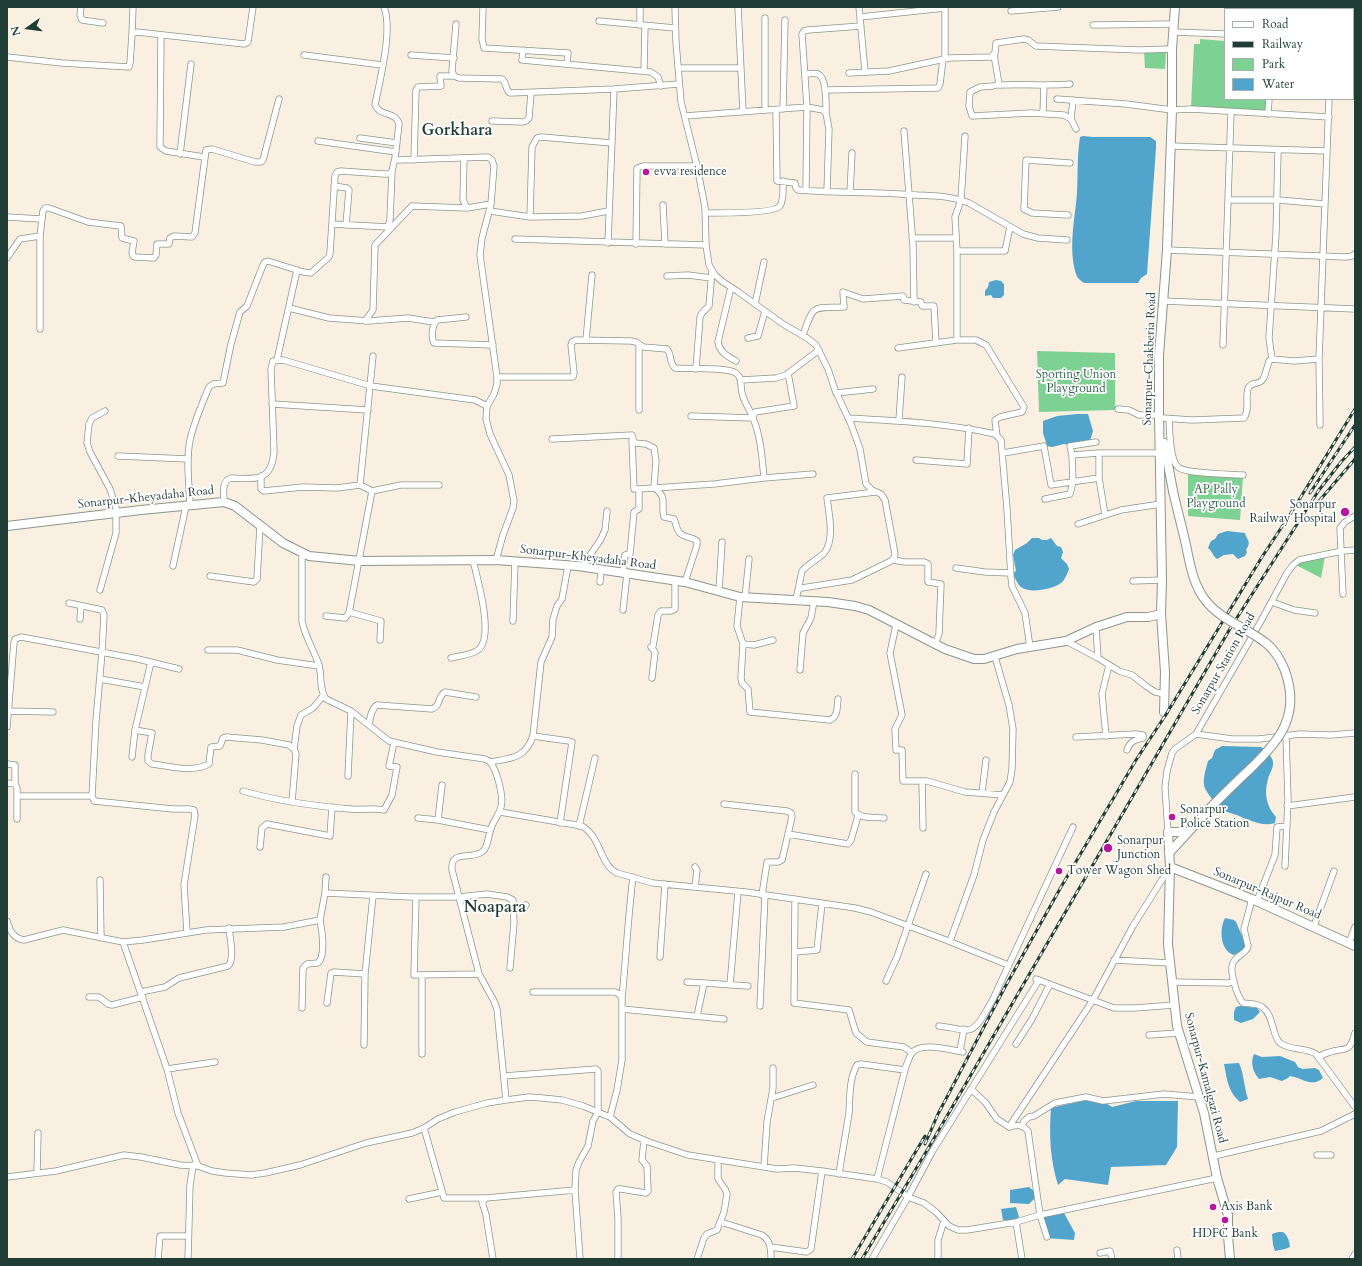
<!DOCTYPE html>
<html>
<head>
<meta charset="utf-8">
<style>
	body { margin:0 }
	#map { position:relative; width:1362px; height:1266px; overflow:hidden; background:#f9f0e2; font-family:Cardo,serif }
	canvas { display:block }
	.frame { position:absolute; inset:0; border:8px solid #1f3d34; pointer-events:none }
	.legend { position:absolute; left:1224px; top:8px; width:130px; height:92px; box-sizing:border-box; background:#fff; border:1px solid #a5b1ae; margin:0; padding:5px 7px; list-style:none; font-size:12px; color:#1f3d34 }
	.legend li { display:flex; align-items:center; gap:8px; height:20px }
	.legend b { width:20px; border:1px solid #a5b1ae }
	.north { position:absolute; left:8px; top:8px; width:40px; height:40px; -webkit-text-stroke:3px #fff; paint-order:stroke; rotate:256deg; font-size:11px; font-weight:700; line-height:16px; text-align:center; color:#1f3d34 }
	.north::after { content:''; display:block; margin:auto; width:14px; height:18px; background:#1f3d34; clip-path:polygon(50% 0,100% 100%,50% 72%,0 100%) }
</style>
</head>
<body>
<div id="map">
<canvas width="1362" height="1266"></canvas>
<div class="frame"></div>
<ul class="legend">
<li><b style="height:5px;background:#fff"></b>Road</li>
<li><b style="height:5px;background:#1f3d34"></b>Railway</li>
<li><b style="height:11px;background:#7dd193"></b>Park</li>
<li><b style="height:11px;background:#51a4cc"></b>Water</li>
</ul>
<div class="north">N</div>
</div>
<script>
const c = document.querySelector('canvas').getContext('2d');
c.lineJoin = 'round';
function fillPath(path, color) { c.fillStyle = color; c.fill(path, 'evenodd'); }
function strokePath(path, color, width, dash) { c.strokeStyle = color; c.lineWidth = width; c.lineCap = dash ? 'butt' : 'round'; c.setLineDash(dash || []); c.stroke(path); }
function label(font, color, halo, rows, align = 'center') {
  c.font = font + ' Cardo,serif'; c.lineWidth = 3.5; c.setLineDash([]); c.textBaseline = 'middle'; c.strokeStyle = halo; c.fillStyle = color; for (const [text, x, y, turn = 0] of rows) {
    c.save(); c.translate(x, y); c.rotate((+turn || 0) * Math.PI / 180); c.textAlign = isNaN(turn) ? turn : align; if (halo) c.strokeText(text, 0, 0); c.fillText(text, 0, 0); c.restore();
  }
}
fillPath(new Path2D(`
	M1200,39L1225,41V99H1269V112L1191,108L1194,44H1200Z
	M1144,51H1166L1165,69L1145,68Z
	M1037,351L1115,353V410L1039,412Z
	M1188,473L1243,477L1240,520L1188,516Z
	M1325,556L1321,578L1296,565L1300,562Z`), '#7dd193');
fillPath(new Path2D(`
	M1083,136L1093,137H1150L1156,141V148L1147,274L1141,278L1138,283H1084C1080,280 1077,278 1076,274C1068,248 1075,219 1077,193C1078,174 1077,156 1080,137Z
	M996,280L1001,281L1004,284V295L1001,298H993L991,295L985,296V291L988,287L989,282Z
	M1077,414H1088L1093,431L1090,441L1077,447L1064,444L1052,447L1047,446L1043,433V421L1057,416Z
	M1227,531L1245,533C1247,541 1252,541 1246,550L1247,552L1245,556L1238,559L1233,554L1224,555L1217,559C1213,556 1212,551 1208,548L1211,541L1215,539L1218,534Z
	M1032,538H1039L1042,540H1047L1051,538L1057,546L1061,547L1063,552L1061,558L1067,564L1069,569C1067,574 1065,580 1061,583C1054,589 1029,594 1021,587C1017,584 1015,577 1013,573L1016,571L1013,555L1015,550L1027,543Z
	M1222,746L1261,747C1266,750 1274,758 1273,764C1273,769 1269,774 1268,779C1264,793 1266,806 1276,817L1275,823C1257,829 1239,812 1220,811C1205,786 1199,792 1208,761L1212,758L1215,750Z
	M1225,918L1234,920L1236,922L1243,938L1246,948L1234,955C1220,951 1219,929 1225,918Z
	M1240,1006L1257,1008L1260,1012L1253,1019L1241,1023L1234,1020V1012L1236,1007Z
	M1254,1054L1262,1057L1280,1056L1295,1062L1298,1067L1302,1069L1315,1068L1319,1070L1323,1078C1311,1088 1303,1078 1290,1076L1288,1078L1282,1081L1270,1077L1259,1079C1253,1072 1250,1063 1254,1054Z
	M1239,1063C1244,1074 1244,1087 1248,1099L1240,1102C1228,1092 1227,1079 1224,1064Z
	M1098,1098L1112,1107L1136,1101H1178L1177,1147L1166,1165L1111,1167L1108,1185L1065,1179L1058,1185C1050,1159 1049,1135 1051,1108L1090,1099Z
	M1029,1187L1034,1191V1199L1029,1204L1010,1203V1190Z
	M1016,1207L1019,1217L1015,1221L1003,1220L1001,1209Z
	M1064,1213L1075,1233L1074,1240L1045,1238L1043,1217Z
	M1278,1232H1283C1288,1236 1289,1240 1290,1247L1285,1249L1275,1251L1273,1245L1272,1234Z`), '#51a4cc');
const minor = new Path2D(`
	M81,7L80,15L82,20L103,23
	M384,7C393,30 380,79 375,105C380,117 396,111 399,124L395,158L398,160L488,157L492,160L494,166L491,204L482,238L480,255L497,377V384L494,394L487,406L486,419L490,434L509,475L514,501L513,508L503,535L496,560
	M483,7L482,39L484,48L568,53L567,64
	M640,7V25
	M675,7L676,42L681,102L697,166L705,207L706,245L709,265L715,275L723,282L737,291L783,324L807,338L816,345L828,369L835,390L851,424L860,449L866,484L872,490L881,494L885,500L895,554L894,558L891,561L852,580L802,588L798,590L796,600
	M738,7L743,112
	M859,7L865,72
	M1331,9V7
	M1011,11L1058,7
	M860,17L945,8
	M599,21L675,28
	M456,24L452,71L454,76L459,78L502,79C507,83 505,90 510,93L614,89L679,84
	M1093,25L1174,24
	M1174,32L1225,34
	M132,34L133,7
	M161,35L160,147L166,151L204,157
	M523,50L522,60L651,72L658,77L661,86
	M304,55L382,65
	M411,55L454,58
	M994,55L999,84L993,86L980,87L970,92L969,106L972,116L1031,113L1064,115L1071,119L1076,129
	M7,57L62,63L129,67L130,63L132,34L137,32L244,44L248,42L253,7
	M945,59V7
	M678,68H741
	M644,71L645,25
	M849,73L889,71L949,58L991,57L995,53L996,43L1024,39L1028,40L1036,46L1139,50L1172,49
	M805,74C809,74 814,73 818,74C827,78 826,103 826,113
	M1353,77H1355
	M997,85C1022,84 1046,86 1070,84
	M825,90L938,88L940,84L943,59
	M1057,99L1126,104L1172,110L1191,109L1329,117
	M783,109L785,20
	M765,110V18
	M776,110L777,181L795,183L796,188L798,190C837,193 878,192 917,195C935,196 952,196 969,203L1023,234L1038,238L1067,240
	M1043,113L1044,85
	M1268,114L1269,99
	M685,116L807,107L823,110L826,113L829,129L827,192
	M1071,119L1073,100
	M492,121L523,122L526,121L529,118L531,93
	M904,131L913,245L914,302
	M360,138L397,143
	M318,141L396,152
	M1171,146L1327,151
	M180,154L191,64
	M464,158L463,200L467,208L491,204
	M414,160L416,90L418,87L441,86L440,76H454
	M334,186L347,188L349,190L346,225
	M806,190L807,107L802,34L804,31L808,30L861,26
	M850,192L852,153
	M1229,200H1278L1325,204
	M663,205L665,244
	M490,211L530,217L532,147L537,138L541,137L612,143
	M706,213C717,213 774,214 780,206C784,200 783,189 783,181
	M1068,215L1032,213L1024,209L1026,160L1070,163
	M7,217L41,219
	M530,217L582,216L608,211
	M332,224L388,227L390,220L392,171
	M40,236V329
	M912,238H955
	M515,239L706,245
	M608,243L614,89
	M636,244L637,168L643,166H697
	M1167,250L1346,257L1352,256L1355,254
	M957,251H1005L1010,227
	M7,258L20,239L40,236L43,211L45,208H49L88,222L121,226L122,238L134,241L132,253L133,256L135,257L154,258L156,255L157,244H169L170,238L174,236L192,237L195,233L206,150L212,149L255,162H261L263,160L279,99
	M667,276L688,275L711,278
	M731,287L718,342C720,353 727,356 736,361
	M1163,301L1355,309
	M755,304L764,262
	M289,308L329,318L369,321L408,318L434,322
	M466,317L437,320C432,325 431,337 434,343L493,345
	M365,321L373,310L375,245L412,206L467,208
	M803,335C814,304 811,308 844,307L843,292L863,299L903,296L904,300L921,302L922,306H934L936,343
	M748,338L758,336L765,311
	M586,340L592,275
	M957,340V251L955,217L961,200L965,136
	M1223,345L1231,112
	M898,348L957,340H976L986,345L1024,407L1022,412L1000,417L995,420L997,436
	M373,356L360,485L372,491L401,485H439
	M1272,359L1269,338L1276,234L1278,150
	M1319,359L1320,425
	M277,360L297,270
	M696,369L700,317L702,313L709,306L712,271
	M497,377H573L574,373L571,345L572,342L576,340L631,341L636,342L643,347L667,349C672,355 669,363 675,368C690,369 725,367 736,373C743,378 740,386 742,393C744,402 750,410 753,418C761,437 762,458 764,478L813,474
	M741,380L776,378L786,375L819,350
	M836,393L873,389
	M272,404L368,410
	M1118,409L1129,410L1139,415H1159
	M639,410V345
	M105,411L92,418L89,424L87,443L90,452L110,489L118,514
	M691,416L753,418L755,412L794,406L788,373
	M848,418C898,421 946,423 995,434L1001,440L1007,509L1011,577L1012,586L1025,613L1030,647
	M1163,418L1192,420L1244,418C1250,410 1245,398 1248,389C1250,381 1259,386 1263,379C1266,374 1267,367 1269,361L1272,359L1294,361L1319,359L1329,99
	M1169,419C1170,430 1169,459 1178,467C1185,474 1231,474 1243,475
	M899,420L902,377
	M552,439L632,435L634,443L646,444L654,448L656,461L654,487C669,500 660,502 664,517L674,519C676,523 676,528 679,532C683,538 691,536 697,541V545L685,582
	M1003,453L1044,446L1051,485L1099,478
	M1072,455L1070,446L1096,442
	M118,456L188,459
	M916,460L967,464L969,428
	M261,476V489L264,491L303,487L337,488L360,485
	M639,489L714,484L764,478
	M1045,499L1070,494L1073,482L1072,455L1099,453
	M224,502C224,494 221,481 231,478C256,479 272,482 274,451L271,369L273,361L283,360L371,386L475,400L487,406
	M190,505C189,483 186,461 190,440C194,422 202,404 209,387L213,384L223,383L231,344L240,312L247,306L263,265L265,262L268,261L303,272L311,273L329,257L330,253L335,176L337,172L341,171L384,174H389L392,171L395,158
	M1105,515L1099,478V453H1160
	M1078,524L1121,510L1161,504
	M302,553V621C305,637 314,650 319,665C322,676 319,690 326,699L351,711L389,741L437,752L485,759C487,760 489,761 490,762C497,770 504,797 501,807C499,815 493,821 491,829C488,836 488,848 482,852C471,860 450,849 452,870L479,974L494,1001L497,1009L506,1100L529,1097L542,1098L562,1100L583,1106L610,1117L630,1134L649,1142L688,1155L777,1169L794,1168L822,1171L877,1179L887,1182L908,1197L924,1203L936,1212L949,1226L958,1230H967L1016,1222L1040,1215L1217,1178
	M893,560L905,562H924L928,564V582L941,584L939,634L935,644
	M173,566L186,506
	M582,567L601,539L605,530L607,511
	M956,568L985,572L1010,573
	M623,573L625,555L630,554L634,512L639,509V489H634L632,440
	M210,576L254,582L257,579L260,526
	M1133,581L1162,580
	M600,582L601,570
	M100,590L116,533V514
	M798,590L802,571C808,564 817,560 824,553C835,541 829,514 827,498L875,492
	M719,591L722,542
	M1343,594L1340,528L1345,522L1355,516
	M740,597L737,626L743,644L741,678L742,683L748,689L750,712L830,720C838,717 837,707 838,699
	M745,598L749,559
	M1272,602L1294,610L1315,613
	M69,603L102,610L104,615L102,652L96,721L92,796
	M623,610L627,574
	M349,612L381,621L380,640
	M326,616L345,618L349,613L372,491
	M80,619L81,606
	M513,621L515,561
	M896,625L890,653L902,715L895,729L896,750H902L903,781H927L965,792L1003,795
	M1096,627L1098,658
	M1066,641L1098,658L1119,671L1132,675L1146,686L1155,692L1165,694
	M743,644L754,645L773,640
	M208,650H237L277,660L319,666
	M451,658C459,656 471,655 478,650C495,637 477,578 473,560
	M151,662L135,730L152,733L148,755V761L152,764C170,766 192,773 209,764L211,747L220,746L223,738L226,737L262,740L289,745L294,749L296,754L292,802
	M800,670L803,633L811,618L814,601
	M652,678L655,652L651,647L653,646L658,615L661,611H671L675,609V581
	M100,679L145,687
	M9,711L53,712
	M369,725C370,718 371,709 377,705L432,709C441,706 437,697 445,692L476,697
	M7,727L14,642L15,639L21,637L32,639L138,659L179,669
	M1196,734L1232,739H1259L1300,734L1331,735L1355,733
	M533,736L569,741
	M1106,736L1102,694L1109,665
	M1076,737L1136,734L1143,735V738C1135,740 1130,741 1127,750
	M294,749L297,726L301,715L313,708L323,696
	M132,757L135,730
	M490,762C511,758 525,759 533,736L541,662L552,637L553,619L557,606L562,599L568,566
	M7,764L15,765V784
	M855,774V812C862,819 874,817 884,818
	M348,776L351,711
	M922,781L923,828
	M7,783L15,784L17,788V819
	M243,791C277,801 314,806 350,809C362,810 373,808 384,810L392,795L397,767L389,766L394,743
	M982,793L986,760
	M17,796H92L94,801L173,809H189L194,810L195,815L184,885L187,932
	M724,804L787,811L791,813L792,817L782,860L778,862H767L762,895
	M1287,806L1355,797
	M500,812L582,826C602,838 599,864 617,873L653,883L746,892L855,908L871,912L946,940L1008,965
	M418,818L438,820L490,830
	M438,820L442,785
	M560,823L572,742
	M579,826L595,758
	M1168,832L1165,787L1167,771L1172,753L1175,749L1196,734L1261,621L1287,573L1293,565L1299,560L1342,551L1355,550
	M788,834L848,844L851,840L858,816
	M260,847L262,828L267,824L330,836L332,807
	M1285,866L1288,800L1286,735
	M695,867L697,870L695,887
	M100,880L101,938
	M325,893L326,877
	M416,897L414,975L479,974
	M795,899L794,1003L849,1010L856,1033L867,1042L904,1047L912,1053
	M1252,899L1244,929L1248,946L1247,949C1243,955 1236,956 1233,963C1229,971 1237,996 1243,1003C1249,1004 1257,1003 1262,1007C1274,1015 1272,1036 1280,1043C1291,1051 1305,1047 1316,1054L1355,1107
	M1257,901L1275,855L1277,827L1287,826
	M514,906L524,907L526,905
	M7,921C10,931 13,938 24,940L63,930L123,942L143,940L206,930L284,927L320,920L325,893L411,897H459L487,894L507,897L513,900L514,923L510,968
	M1314,926L1334,871
	M950,941L974,875L983,840L994,812L1010,782L1012,769L1013,729L1009,705L995,657
	M123,942L167,1069L178,1113L198,1166
	M1349,943L1355,927
	M795,952L817,950L822,903
	M660,957L665,884
	M1114,960L1170,963
	M422,975V1054
	M1036,979L1114,1008H1135L1174,1005
	M886,981L897,957L926,874
	M687,982L704,983
	M1172,982L1229,983L1234,981
	M730,985L738,892
	M141,992L165,987L179,978L228,966C235,960 230,938 229,928
	M533,992H615L619,994L622,998V1060L617,1090L610,1117
	M89,997H99L108,1004L112,1005L143,997
	M622,998C626,958 628,917 633,877
	M327,1003L331,973L334,972L365,974
	M760,1006L765,895
	M302,1008L303,968L307,964L318,963C326,956 322,930 320,920
	M622,1009L724,1019
	M697,1016L704,983L748,986
	M939,1026C949,1027 959,1030 968,1030C978,1030 988,1007 993,999L1073,827
	M1149,1035L1179,1033
	M1016,1044L1032,1019L1050,984
	M364,1045L365,974L373,896
	M960,1051L964,1029
	M1318,1057C1322,1055 1326,1053 1330,1052C1347,1047 1349,1054 1355,1033
	M167,1069L215,1062
	M504,1076L596,1069L598,1071V1112L593,1121L588,1146L579,1162L576,1170L575,1190L580,1259
	M971,1089L985,1102L997,1119L1009,1127C1017,1125 1022,1124 1028,1131L1040,1215L1047,1237
	M772,1098L813,1085
	M1022,1126L1024,1121L1029,1117L1034,1116L1055,1103L1086,1097L1103,1101L1164,1094L1199,1097
	M1009,1127L1093,1000L1133,926L1170,867
	M424,1128L444,1198H486
	M1317,1155H1331
	M1214,1156L1321,1131L1355,1114
	M764,1167L767,1122L773,1088V1068
	M37,1173L38,1133
	M839,1174C842,1154 846,1133 849,1113C850,1097 849,1079 857,1065L861,1064L905,1070
	M7,1177L56,1171L124,1155L141,1157L180,1165L198,1166L212,1171L226,1173L251,1175L265,1173L300,1165L366,1143L412,1133L424,1128L438,1119L455,1112L487,1103L506,1100
	M877,1179L906,1066C908,1062 909,1058 911,1054C920,1041 950,1050 963,1052
	M409,1199L442,1192
	M721,1222L762,1235C771,1241 771,1249 771,1259
	M1016,1222L1022,1259
	M770,1247L807,1252L811,1249L822,1171
	M1177,1250L1178,1259
	M1100,1253L1110,1251L1112,1259
	M158,1259L160,1236H188
	M188,1259L190,1185L193,1165
	M493,1259L486,1215L482,1202L486,1198L575,1190
	M618,1259V1218L616,1192L618,1189H621L646,1193L648,1191L647,1166L642,1160L644,1140
	M697,1259L704,1238L707,1234L717,1230L724,1212L727,1194L725,1189L718,1179V1160
	M872,1259L908,1197L932,1152L1039,980
	M938,1259V1240L944,1221
	M1352,1259L1355,1254`);
const secondary = new Path2D(`
	M1164,443L1173,491
	M7,526L141,510L224,502L235,506L283,543L309,556L360,561L496,560L578,566L685,582L740,597L828,602L855,606L869,610L945,649L974,659H984L1017,649L1066,641L1096,627L1127,617H1148L1161,614
	M1164,712L1165,672L1161,614L1162,580L1159,415V355L1167,250L1172,110V49L1175,7
	M1188,832H1168L1170,867L1168,944L1177,1026L1204,1113L1217,1178L1228,1215V1236L1230,1259
	M1169,853L1214,804
	M1170,867L1252,899L1355,946`);
strokePath(minor, '#8c968b', 7);
strokePath(secondary, '#8c968b', 10);
strokePath(minor, '#fff', 5.5);
strokePath(secondary, '#fff', 8);
const rail = new Path2D(`
	M1310,493L1355,425
	M1314,507L1355,459
	M925,1144L938,1114L1005,987L1061,887L1136,760L1165,716L1262,557L1291,513L1355,409
	M852,1259L925,1136
	M862,1259L929,1147L1231,627L1319,490L1341,462L1355,447`);
strokePath(rail, '#1f3d34', 3);
strokePath(rail, '#fff', 1.5, [4.5]);
const secondaryBridge = new Path2D(`
	M1173,491C1177,509 1182,527 1186,545C1190,564 1193,585 1206,601C1221,620 1247,628 1266,643C1277,652 1285,667 1288,681C1298,721 1275,745 1249,770C1237,781 1225,793 1214,804`);
strokePath(secondaryBridge, '#8c968b', 10, []);
strokePath(secondaryBridge, '#fff', 8);
for (const [x, y, r, color] of [
	[646,172,4,"#b5179e"],
	[1345,512,5,"#b5179e"],
	[1172,817,4,"#b5179e"],
	[1108,848,5,"#b5179e"],
	[1059,871,4,"#b5179e"],
	[1213,1207,4,"#b5179e"],
	[1225,1220,4,"#b5179e"]
]) { const dot = new Path2D(); dot.arc(x, y, r, 0, 2 * Math.PI); c.fillStyle = color; c.fill(dot); strokePath(dot, '#fff', 1.5); }
label('12px', '#1f3d34', '#fff', [
	["evva residence",654,172],
	["Sonarpur",1336,505,"right"],
	["Railway Hospital",1336,519,"right"],
	["Sonarpur",1180,810],
	["Police Station",1180,824],
	["Sonarpur",1117,841],
	["Junction",1117,855],
	["Tower Wagon Shed",1067,871],
	["Axis Bank",1221,1207],
	["HDFC Bank",1225,1234,"center"]
], 'left');
label('12px', '#1f3d34', '#fff', [
	["Sonarpur-Chakberia Road",1150,359,-88],
	["Sonarpur-Kheyadaha Road",146,498,-6],
	["Sonarpur-Kheyadaha Road",588,558,7],
	["Sonarpur Station Road",1224,664,-60],
	["Sonarpur-Rajpur Road",1267,894,23],
	["Sonarpur-Kamalgazi Road",1205,1078,75]
]);
label('12px', '#36624c', '#fff', [
	["Sporting Union",1076,375],
	["Playground",1076,389],
	["AP Pally",1216,490],
	["Playground",1216,504]
]);
label('bold 16px', '#1f3d34', '#fff', [
	["Gorkhara",457,131],
	["Noapara",495,908]
]);
</script>
</body>
</html>
